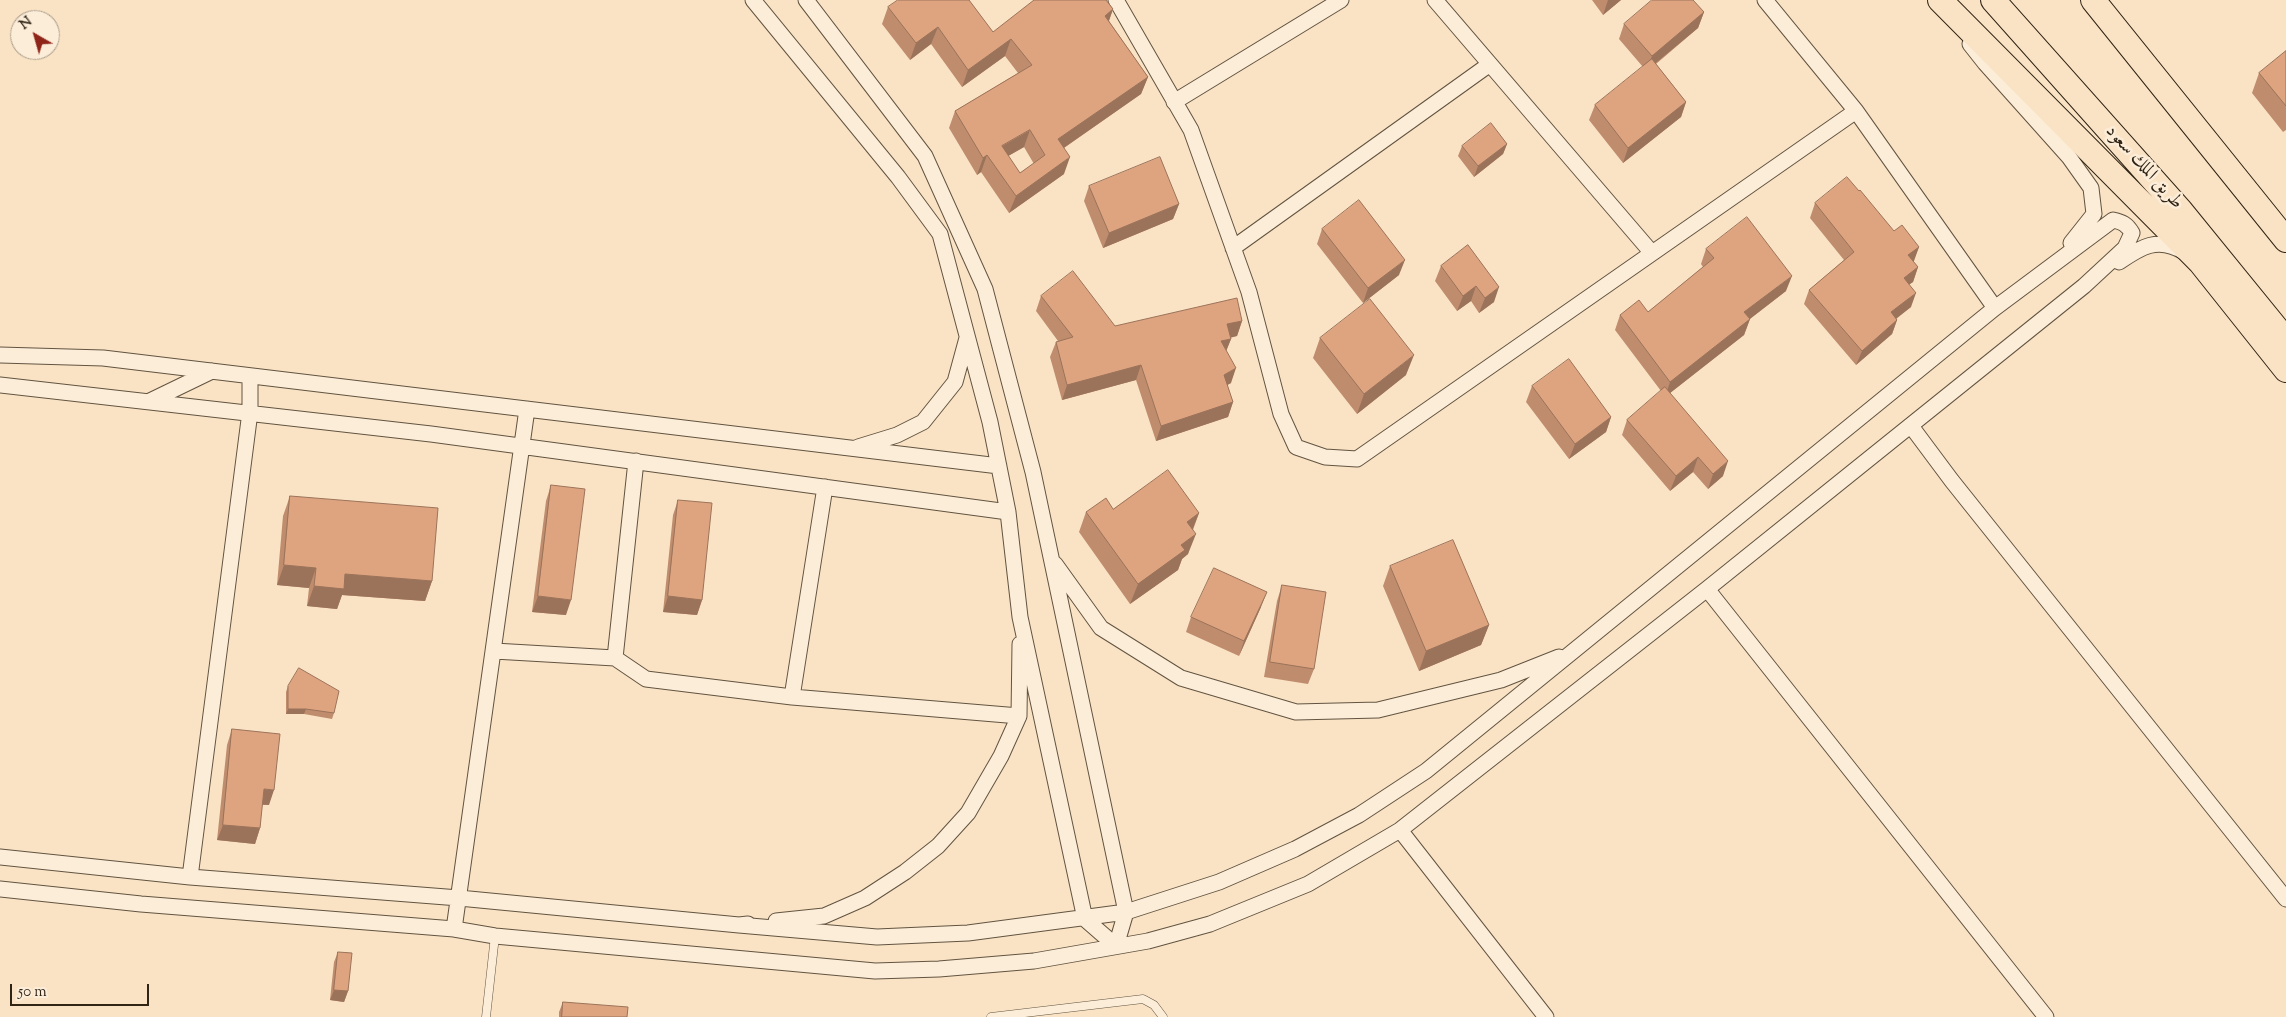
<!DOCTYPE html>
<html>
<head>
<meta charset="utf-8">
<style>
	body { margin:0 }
	#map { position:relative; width:2286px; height:1017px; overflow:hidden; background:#fae3c4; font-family:"Sorts Mill Goudy",serif }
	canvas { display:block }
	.north { position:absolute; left:10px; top:10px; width:50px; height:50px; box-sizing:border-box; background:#fcedd9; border:1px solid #aa9d8b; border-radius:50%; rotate:322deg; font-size:14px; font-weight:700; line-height:20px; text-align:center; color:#302415 }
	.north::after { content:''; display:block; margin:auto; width:18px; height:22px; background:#8f2418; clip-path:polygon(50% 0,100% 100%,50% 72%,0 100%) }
	.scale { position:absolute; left:10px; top:984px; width:139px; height:22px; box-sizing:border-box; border:2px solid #302415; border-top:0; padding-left:6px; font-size:15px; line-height:18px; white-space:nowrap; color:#302415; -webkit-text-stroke:4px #fcedd9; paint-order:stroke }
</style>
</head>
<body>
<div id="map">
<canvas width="2286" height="1017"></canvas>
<div class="north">N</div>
<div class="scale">50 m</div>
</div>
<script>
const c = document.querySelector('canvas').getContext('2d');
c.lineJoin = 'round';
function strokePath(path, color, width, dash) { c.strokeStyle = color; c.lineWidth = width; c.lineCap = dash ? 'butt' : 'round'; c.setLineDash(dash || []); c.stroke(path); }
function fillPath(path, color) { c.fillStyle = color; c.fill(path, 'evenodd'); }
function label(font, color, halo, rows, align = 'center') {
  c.font = font + ' "Sorts Mill Goudy",Amiri,serif'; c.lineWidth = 5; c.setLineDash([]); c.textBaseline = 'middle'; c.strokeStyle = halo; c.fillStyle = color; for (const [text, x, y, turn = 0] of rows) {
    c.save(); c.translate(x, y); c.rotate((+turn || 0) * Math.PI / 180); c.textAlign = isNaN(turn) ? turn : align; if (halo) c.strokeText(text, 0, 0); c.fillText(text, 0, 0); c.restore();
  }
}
const service = new Path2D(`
	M486,1017L495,936
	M991,1017L1143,999L1154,1005L1163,1017`);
const minor = new Path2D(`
	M753,0L898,177L940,234L990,422L1008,512L1020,617L1085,919L1116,946L1126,912L1033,472L985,289L925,156L806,0
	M1116,0L1191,130L1249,292L1281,414L1296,447L1325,457L1357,459L1856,111
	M1435,0L1652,253
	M1765,0L1856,111L1995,308
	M1970,44L1985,63L2069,157L2091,188L2094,214L2071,243
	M1174,102L1341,0
	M1233,248L1490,64
	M2119,262C2141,247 2158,236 2184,252
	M0,355L103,358L999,466
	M0,385L431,434L1008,512
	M150,401L212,371
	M1911,426L1952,481L2286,899
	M858,447L897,435L923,422L955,382L967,338
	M1055,564L1101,628L1181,678L1296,712L1378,710L1501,680L1559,657
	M1707,589L2046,1017
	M494,651L615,658L646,679L792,697L1019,716
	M615,658L636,461
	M792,697L825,487
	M1400,830L1546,1017
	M0,857L190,877L459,898L739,925L748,924
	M190,877L250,412V376
	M0,889L141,904L454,929L495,936L875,971L939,969L1034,961L1148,941L1210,924L1308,884L1400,830L1707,589L2084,286L2125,248L2132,233C2127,224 2122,222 2113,220L1995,308L1426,771L1359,815L1295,849L1219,882L1126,912L968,933L877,937L739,925
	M776,921L824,916L865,898L905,872L938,846L968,813L1001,756L1019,716L1020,644
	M454,929L527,409`);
const primary = new Path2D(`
	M1940,0L2200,262L2286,370
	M1993,0L2181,211L2286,340
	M2093,0L2286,240`);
strokePath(service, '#625441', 9);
strokePath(minor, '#625441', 17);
strokePath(primary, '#302415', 26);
strokePath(service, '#fcedd9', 8);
strokePath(minor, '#fcedd9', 15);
strokePath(primary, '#fae3c4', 24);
fillPath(new Path2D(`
	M1592,0H1621L1603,15Z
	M888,7L993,32L1113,9L1109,21L1148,77L1141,94L1064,148V174L1009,213L981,172L977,175L949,128L955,111L1018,73L1005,56L962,87L931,44L910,60L882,24ZM1024,147L1034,164L1020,173L1008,156Z
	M1704,12L1698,28L1656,64L1686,102L1681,117L1623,163L1589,120L1595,105L1643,67L1619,39L1624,24Z
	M2286,51V130L2283,132L2252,93L2259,73Z
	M1507,144L1503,154L1474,177L1458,156L1462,146Z
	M1089,186L1179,204L1173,219L1103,248L1084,201Z
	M1815,203L1894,231L1919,247L1913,261L1918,267L1913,282L1909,284L1911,307L1896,318L1897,320L1892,334L1856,365L1804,304L1809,290L1844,260L1810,218Z
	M1322,229L1399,275L1363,303L1317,244Z
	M1468,245L1494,302L1479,313L1471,301L1457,311L1435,281L1441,266Z
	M1706,249L1786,291L1750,319L1744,335L1670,393L1723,476L1708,489L1693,472L1670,491L1622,435L1627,420L1661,391L1615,330L1620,315L1648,312L1703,267L1701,264Z
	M1041,296L1115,326L1242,321L1237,336L1230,337L1231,339L1226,351L1231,383L1227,385L1233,402L1228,417L1156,441L1136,380L1062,400L1050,357L1056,342L1058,341L1036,311Z
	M1320,338L1406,375L1357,414L1313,358Z
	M1532,386L1611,417L1606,432L1569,459L1526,402Z
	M551,485L566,615L532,612L546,501Z
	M290,496L432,581L425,601L342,595L337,609L307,606L309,588L277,585L283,516Z
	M678,500L702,600L697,615L663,612L673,515Z
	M1113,509L1199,513L1193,530L1188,554L1182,559L1178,570L1130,604L1079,532L1086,512Z
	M1390,566L1489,625L1481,645L1419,671L1383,586Z
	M1282,585L1314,669L1308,684L1264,677L1277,601Z
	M1261,607L1239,656L1186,632L1191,617Z
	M288,686L334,713L332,719L304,714H286V692Z
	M232,729L269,805H262L260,828L255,844L217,840L227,745Z
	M338,952L348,991L344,1002L330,1000L334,962Z
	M563,1002L627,1017H559V1012Z`), '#bf8d6e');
fillPath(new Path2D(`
	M1608,0H1621L1603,15Z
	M1113,9L1107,26L1105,16Z
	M1704,12L1698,28L1646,71L1652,56Z
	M938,27L931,44L910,60L916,43Z
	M1011,39L1005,56L962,87L968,70Z
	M1148,77L1141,94L1052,156L1058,139Z
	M1686,102L1681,117L1623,163L1628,148Z
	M1030,130L1024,147L996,163L1002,146Z
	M1507,144L1503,154L1474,177L1478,166Z
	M987,155L981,172L977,175L983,158Z
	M1070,157L1064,174L1009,213L1016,196Z
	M1179,204L1173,219L1103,248L1109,233Z
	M1919,247L1914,261L1903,269L1908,255Z
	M1405,260L1399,275L1363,303L1368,288Z
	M1918,267L1913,282L1899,292L1904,278Z
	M1792,276L1786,291L1738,328L1744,312Z
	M1476,286L1471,301L1457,311L1463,296Z
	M1499,287L1494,302L1479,313L1485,298Z
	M1916,293L1911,307L1886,327L1891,312Z
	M1750,319L1744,335L1665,397L1670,382Z
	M1897,320L1892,334L1856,365L1862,351Z
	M1242,321L1237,336L1222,340L1227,324Z
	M1231,339L1225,354L1221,341Z
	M1414,355L1406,375L1357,414L1364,394Z
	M1141,365L1136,380L1062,400L1067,385Z
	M1236,368L1231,383L1218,390L1224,375Z
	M1233,402L1228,417L1156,441L1161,426Z
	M1611,417L1606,432L1569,459L1575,444Z
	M1698,457L1693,472L1670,491L1676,476Z
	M1728,461L1723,476L1708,489L1713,474Z
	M1199,513L1191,533L1187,522Z
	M1196,534L1188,554L1182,559L1178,570L1130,604L1138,584L1181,545Z
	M284,565L316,568L309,588L277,585Z
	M345,574L432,581L425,601L342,595L337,609L307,606L314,586Z
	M1267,592L1261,607L1239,656L1244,641Z
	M538,596L571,600L566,615L532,612Z
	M668,596L702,600L697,615L663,612Z
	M1489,625L1481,645L1419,671L1426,651Z
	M288,709H306L304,714H286Z
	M264,789L274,790L269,805L258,804Z
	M223,825L260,828L255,844L217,840Z
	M334,990L348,991L344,1002L330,1000Z`), '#9b735a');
const building = new Path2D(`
	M898,0H969L993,32L1034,0H1106L1113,9L1105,16L1148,77L1058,139L1070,157L1016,196L987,155L983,158L955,111L1032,65L1011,39L968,70L938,27L916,43L888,7ZM1030,130L1045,155L1020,173L1002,146Z
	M1652,0H1693L1704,12L1652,56L1624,24Z
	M2286,51V106L2259,73Z
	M1652,59L1686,102L1628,148L1595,105Z
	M1491,123L1507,144L1478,166L1462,146Z
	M1160,157L1179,204L1109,233L1089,186Z
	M1847,177L1859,191L1860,190L1894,231L1902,225L1919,247L1908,255L1918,267L1904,278L1916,293L1891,312L1897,320L1862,351L1809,290L1854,252L1815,203Z
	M1359,200L1405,260L1368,288L1322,229Z
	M1747,217L1792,276L1744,312L1750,319L1670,382L1620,315L1639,300L1648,312L1714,258L1706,249Z
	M1468,245L1499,287L1485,298L1476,286L1463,296L1441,266Z
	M1073,271L1115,326L1237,298L1242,321L1227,324L1231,339L1221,341L1236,368L1224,375L1233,402L1161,426L1141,365L1067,385L1056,342L1073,337L1041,296Z
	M1370,299L1414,355L1364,394L1320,338Z
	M1569,359L1611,417L1575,444L1532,386Z
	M1665,387L1728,461L1713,474L1698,457L1676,476L1627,420Z
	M1168,470L1199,513L1187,522L1196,534L1181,545L1185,550L1138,584L1086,512L1106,498L1113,509Z
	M551,485L585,489L571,600L538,596Z
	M290,496L438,508L432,581L345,574L344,589L314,586L316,568L284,565Z
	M678,500L712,503L702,600L668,596Z
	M1453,540L1489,625L1426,651L1390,566Z
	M1214,568L1267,592L1244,641L1191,617Z
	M1282,585L1326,592L1314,669L1270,662Z
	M299,668L339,691L334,713L306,709H288V686Z
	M232,729L280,734L274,790L264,789L260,828L223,825Z
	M338,952L352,953L348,991L334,990Z
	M563,1002L628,1007L627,1017H562Z`);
fillPath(building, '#dea480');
strokePath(building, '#9b735a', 1);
label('19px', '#302415', '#fcedd9', [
	["طريق الملك سعود",2143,168,48]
]);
</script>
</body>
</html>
